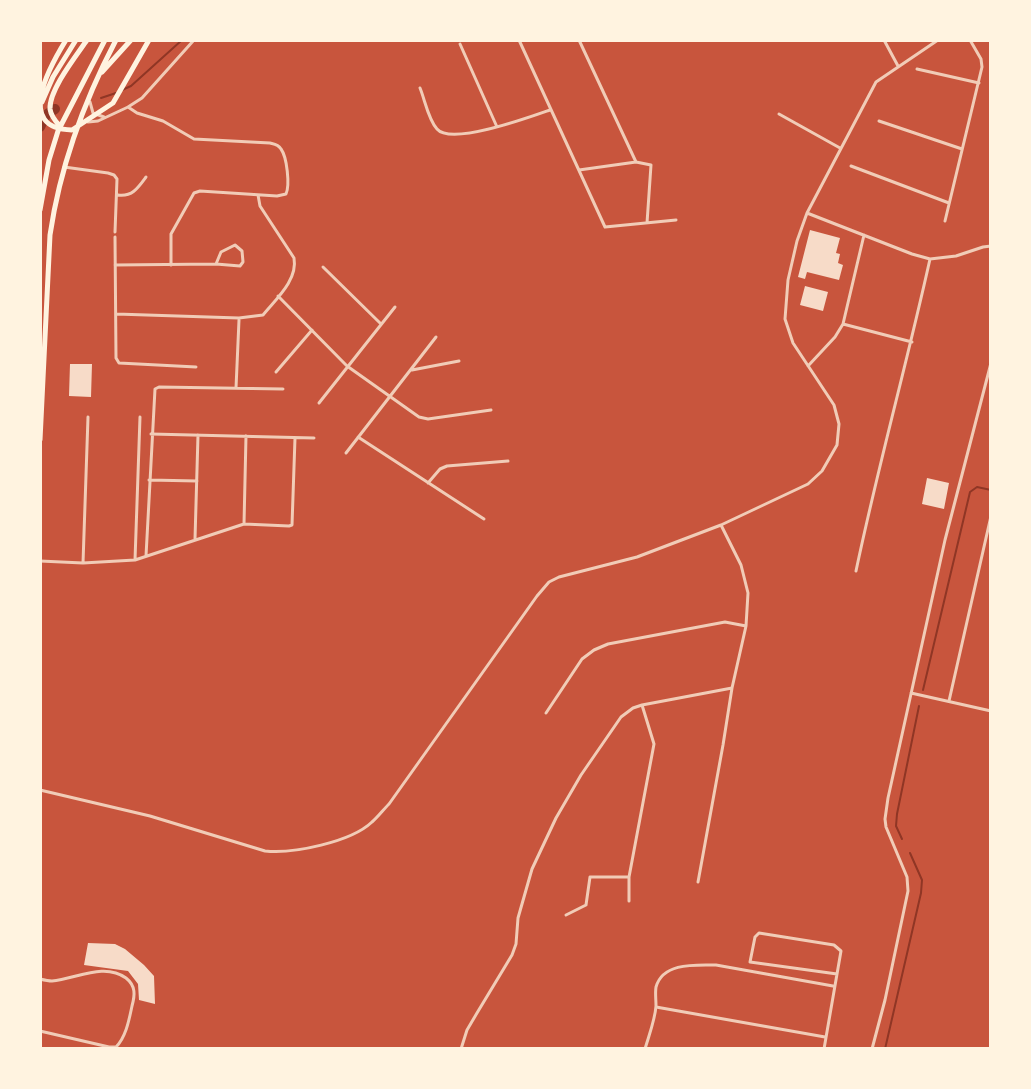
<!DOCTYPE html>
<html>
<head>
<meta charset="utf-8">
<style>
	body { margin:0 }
	#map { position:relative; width:1031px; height:1089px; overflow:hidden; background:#c8553d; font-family:Montserrat,sans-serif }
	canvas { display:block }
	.frame { position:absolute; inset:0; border:42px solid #fff3e0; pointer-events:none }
</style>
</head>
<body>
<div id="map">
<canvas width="1031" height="1089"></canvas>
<div class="frame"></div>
</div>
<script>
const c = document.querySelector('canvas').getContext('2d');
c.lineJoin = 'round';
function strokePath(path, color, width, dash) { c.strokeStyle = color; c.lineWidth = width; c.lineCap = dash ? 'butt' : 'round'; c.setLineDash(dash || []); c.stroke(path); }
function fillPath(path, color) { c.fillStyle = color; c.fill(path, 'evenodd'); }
strokePath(new Path2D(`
	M122,90L131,86L182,40
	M101,98L116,93
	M923,690L970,492L977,487L991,490
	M902,839L896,826L897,814L919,706
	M885,1049L921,893L922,880L910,853`), '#8f3625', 2);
strokePath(new Path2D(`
	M40,127L46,115L55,109`), '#8f3625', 10);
fillPath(new Path2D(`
	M810,230L840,238L836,253L840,254L838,263L843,265L839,280L807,272L805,279L798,277Z
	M805,286L828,292L823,311L800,305Z
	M70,364H92L91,397L69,396Z
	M927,478L949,483L944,509L922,504Z
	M88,943L115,944L125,949L144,965L154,976L155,1004L139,1000L138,984L128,971L84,965Z`), '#f7dbc8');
strokePath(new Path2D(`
	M519,40L605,227L676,220
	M579,40L636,162
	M884,40L898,66
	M460,44L497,127
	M917,69L979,83
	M420,88C425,100 428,119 437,129C451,146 530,117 550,110
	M90,102L93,113L104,117
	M128,107L142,98L194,40
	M779,114L840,148
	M879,121L962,149
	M88,122L98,121L128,107L137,113L163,121L194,139L270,143C274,144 278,144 281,149C287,157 290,185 286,194L277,196L200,191L194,193L171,234V265
	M851,166L949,203
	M64,167L108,173L114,175L117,179L115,232
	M579,170L636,162L651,165L647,223
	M118,195C132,197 138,188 146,177
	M807,213L912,254L930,259L956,256L983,247L991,246
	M945,221L982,67L981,59L970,40
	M115,237L116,358L119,363L196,367
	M115,265L216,264L240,266L243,262L242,251L235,245L221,252L216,264
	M323,267L380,323
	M278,296L347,366L419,417L428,419L491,410
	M116,314L239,318L263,315C276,299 298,280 294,258L260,206L258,195
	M843,324L912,342
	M808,366L835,337L843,324L864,235
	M412,370L459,361
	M276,372L312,330
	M236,388L239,320
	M319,403L395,307
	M151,434L314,438
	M358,437L484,519
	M346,453L436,337
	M149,480L197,481
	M428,483L440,469L447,466L508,461
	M244,524L246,436
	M195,539L198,435
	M146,556L155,389L159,387L283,389
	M135,560L140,417
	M40,561L83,563L135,560L244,524L289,526L292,525L295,438
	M83,563L88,417
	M856,571C878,466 907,363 930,259
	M911,693L991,711
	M949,701L991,516
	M546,713L582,659L594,650L608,644L725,622L746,626
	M40,790L150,816L265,851C293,854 351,842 372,822C378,817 383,810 389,804L537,596L549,582L559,577L637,557L721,525L808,484L822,471L837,445L839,424L834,405L793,343L785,319L788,280L797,241L807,213L876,82L938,40
	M698,882L723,745L732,688L746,626L748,593L741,565L721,525
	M629,901V877L654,744L642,705
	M566,915L586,905L590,877H629
	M40,979C44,980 48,981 52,981C76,979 104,962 126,978C136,986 135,995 132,1006C129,1020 126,1037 116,1047H109L40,1031
	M656,1007L825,1037
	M461,1049L467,1030L477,1013L512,955L516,944L518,918L532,869L556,818L581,775L621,717L633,708L642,705L732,688
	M645,1049C649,1035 655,1020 656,1006C656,999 655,993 656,987C663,962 696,965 716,965L833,986
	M824,1049L841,951L834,945L759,933L755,937L750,962L837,974
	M872,1049L885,1000L908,891L907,877L886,827L885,819L888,798L945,540L991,363`), '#f1ccb7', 3);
strokePath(new Path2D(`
	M66,40C50,66 14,129 72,130L113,103L149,40
	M102,72L131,40
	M42,102L53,77L76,40
	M60,126C55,121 51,116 50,109C49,90 76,56 87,40
	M40,210L49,160L58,131L105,40
	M40,440L50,235C60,167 84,101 116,40`), '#fff3e0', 5);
</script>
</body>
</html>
